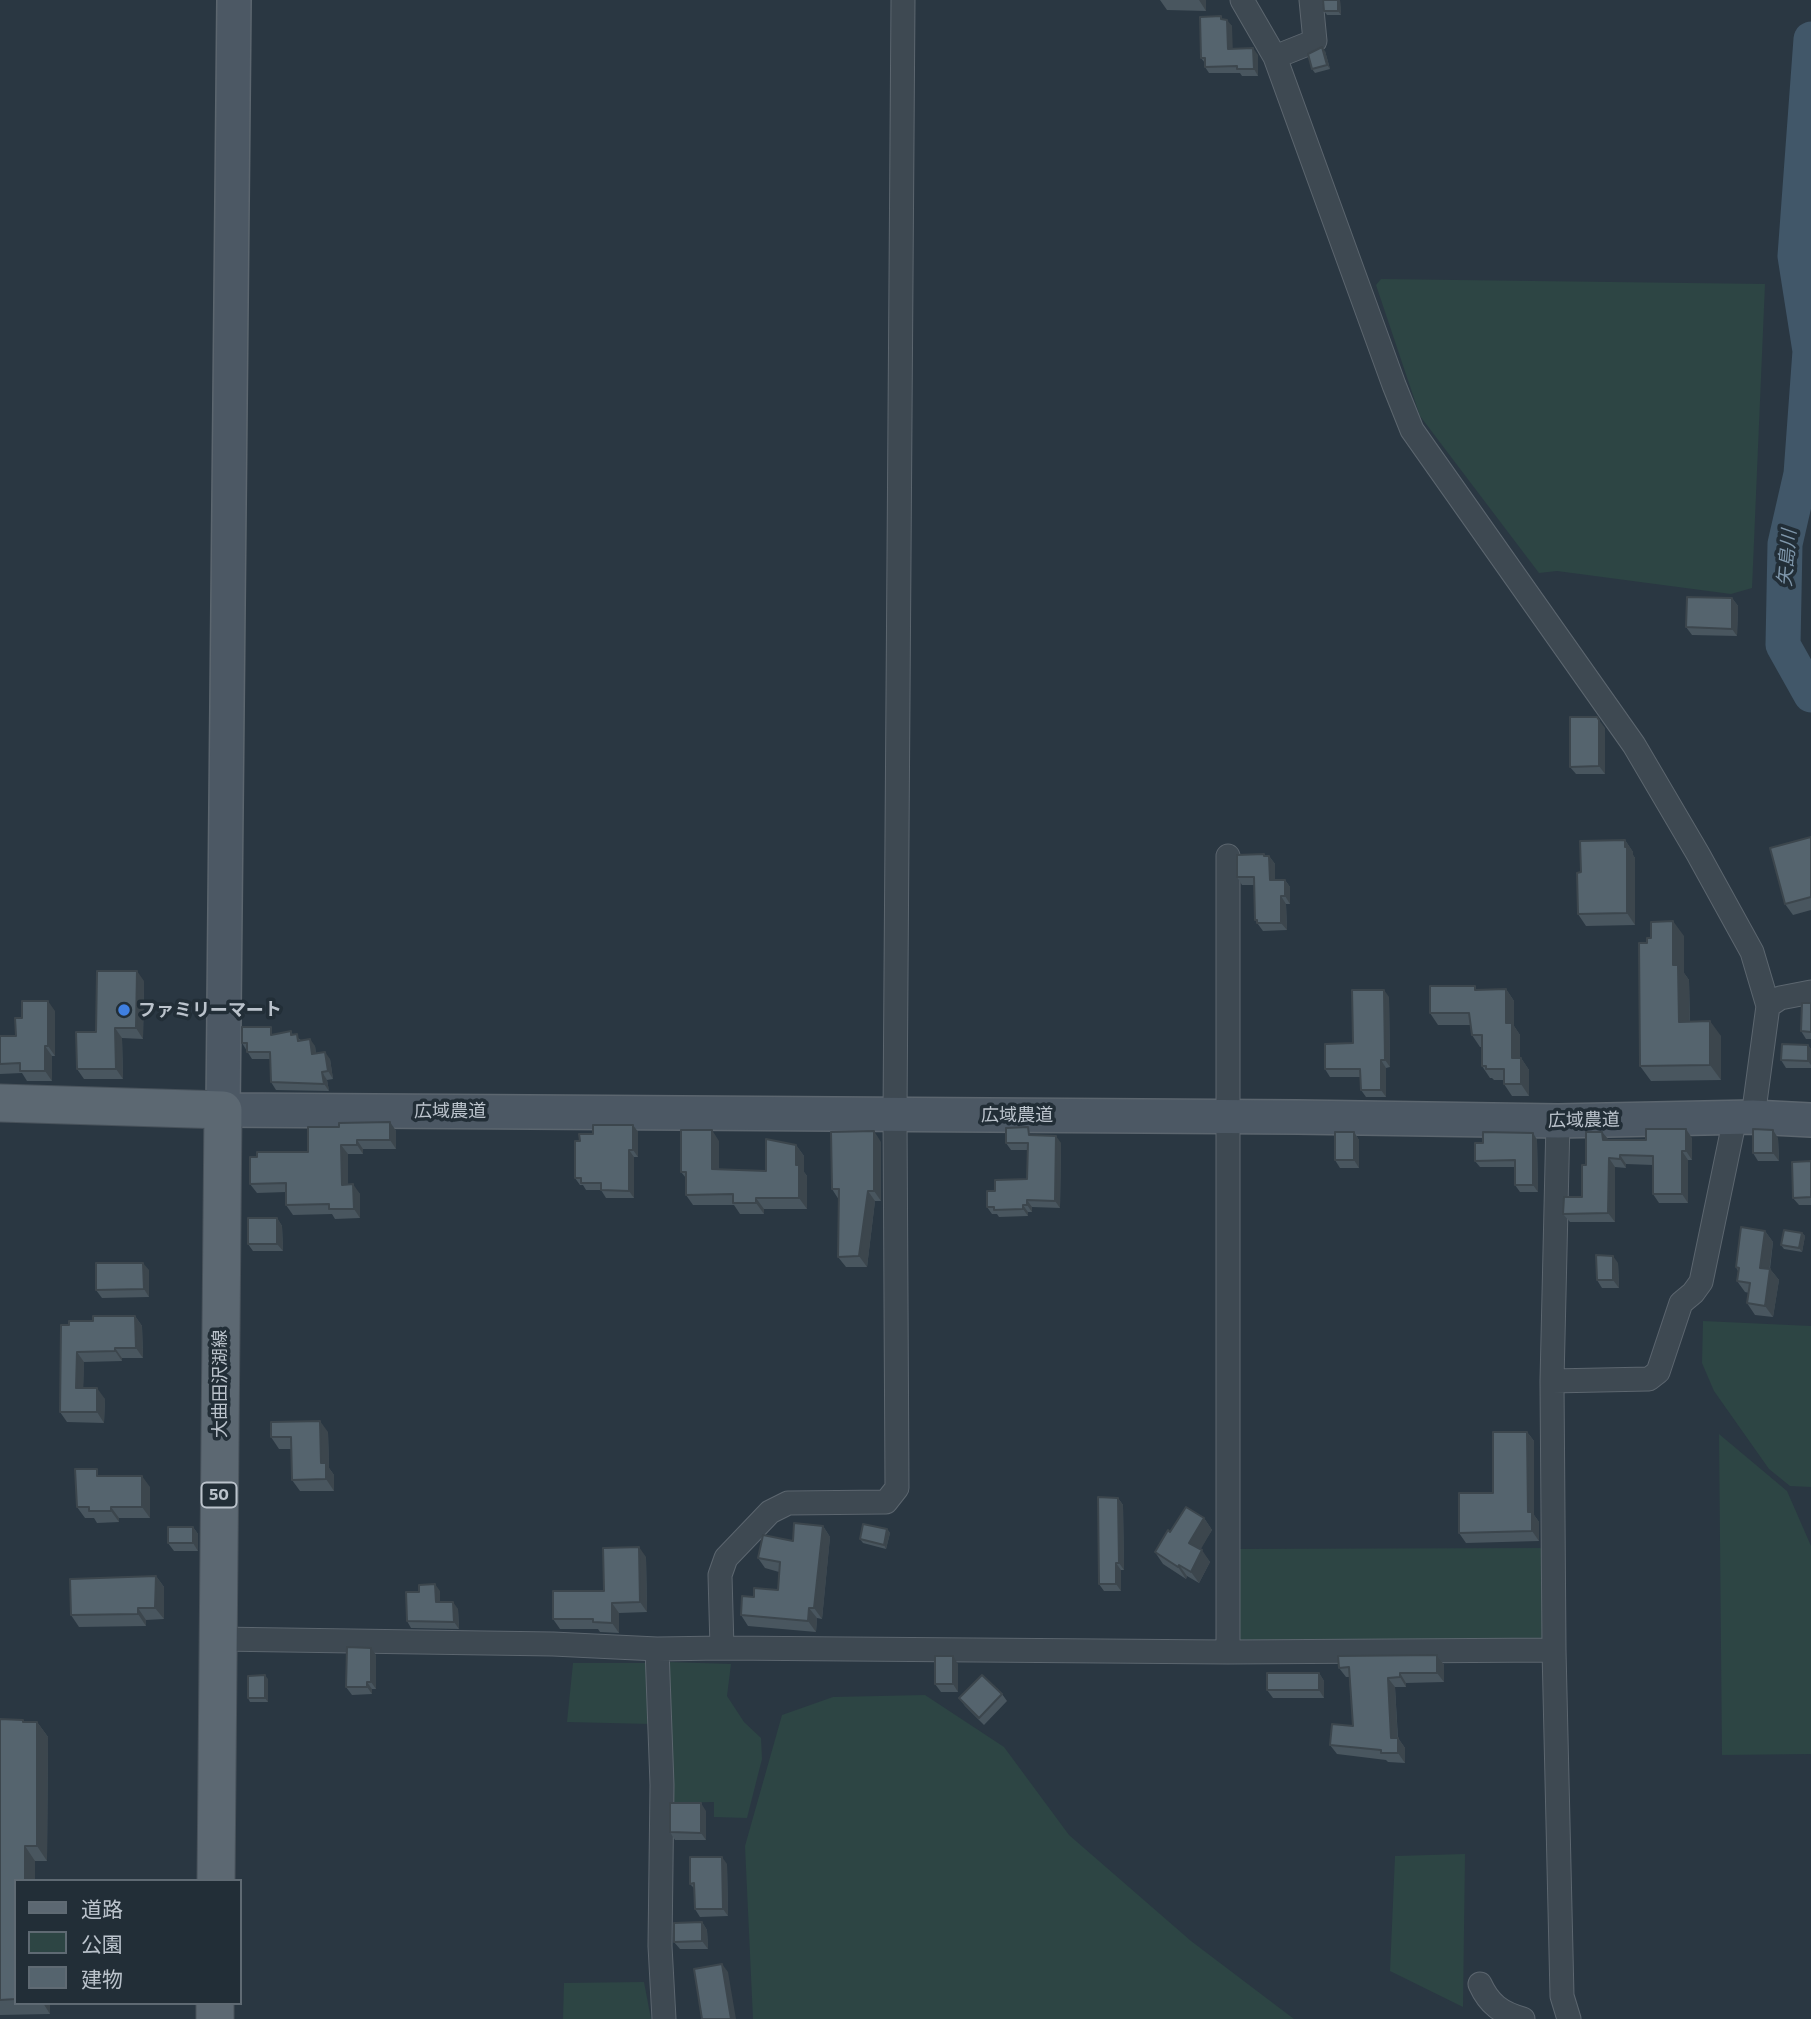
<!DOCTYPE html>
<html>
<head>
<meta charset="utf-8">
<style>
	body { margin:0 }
	#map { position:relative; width:1811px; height:2019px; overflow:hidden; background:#2a3742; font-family:Commissioner,"Noto Sans JP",sans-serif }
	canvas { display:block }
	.legend { position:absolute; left:14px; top:1879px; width:228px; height:126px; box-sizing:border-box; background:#222e37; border:2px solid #5f6a73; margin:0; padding:9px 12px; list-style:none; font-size:21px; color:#bbc3cc }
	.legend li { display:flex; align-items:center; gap:14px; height:35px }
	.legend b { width:35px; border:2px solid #5f6a73 }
</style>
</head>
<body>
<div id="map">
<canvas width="1811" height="2019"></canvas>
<ul class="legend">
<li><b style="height:9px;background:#5c6872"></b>道路</li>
<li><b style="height:19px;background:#2d4544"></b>公園</li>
<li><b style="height:19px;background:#55646e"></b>建物</li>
</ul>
</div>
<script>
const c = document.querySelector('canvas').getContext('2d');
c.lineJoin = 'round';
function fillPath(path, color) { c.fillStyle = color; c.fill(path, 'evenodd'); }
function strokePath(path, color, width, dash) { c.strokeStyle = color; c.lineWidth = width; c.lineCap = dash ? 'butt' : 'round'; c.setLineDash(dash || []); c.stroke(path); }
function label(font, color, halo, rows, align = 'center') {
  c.font = font + ' Commissioner,"Noto Sans JP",sans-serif'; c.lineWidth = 7; c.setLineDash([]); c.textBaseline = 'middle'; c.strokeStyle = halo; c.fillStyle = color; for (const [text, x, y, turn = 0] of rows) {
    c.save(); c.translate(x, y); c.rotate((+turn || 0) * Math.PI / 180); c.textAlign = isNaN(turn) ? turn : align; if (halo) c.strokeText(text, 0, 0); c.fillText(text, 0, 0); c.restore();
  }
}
fillPath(new Path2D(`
	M1381,279L1765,284L1752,588L1731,594L1557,571L1539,573L1420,416L1376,285Z
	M1703,1321L1811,1326V1487L1790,1486L1769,1469L1714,1391L1702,1363Z
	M1719,1434L1787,1491L1811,1546V1754L1722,1755Z
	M1542,1548V1642L1234,1643L1233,1549Z
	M669,1662L731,1664L727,1696L744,1722L761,1738L762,1759L747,1818L714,1817V1802L673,1803Z
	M573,1663H649L651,1724L567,1722Z
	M925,1695L1004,1747L1069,1835L1191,1941L1294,2019H753L745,1846L782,1715L833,1697Z
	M1465,1854L1463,2007L1390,1971L1395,1856Z
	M644,1982L651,2019H563L564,1983Z`), '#2d4544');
strokePath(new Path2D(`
	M1811,39L1795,256L1810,351L1801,474L1785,544L1783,645L1811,695`), '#415769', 35);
const street = new Path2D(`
	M1242,0L1275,57L1394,385L1412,430L1634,745L1698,854L1752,952L1768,1006L1753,1117
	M1275,57L1315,41L1311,0
	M1768,1006L1780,998L1811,992
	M1558,1121L1552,1381L1554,1650L1562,1996L1569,2019
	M1552,1381L1649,1379L1658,1372L1681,1303L1693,1293L1701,1282L1735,1118
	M218,1639L553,1644L657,1649L722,1648L1228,1652L1554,1650
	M722,1648L720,1575L726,1558L770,1512L788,1503L886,1502L897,1488L895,1114L903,0
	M657,1649L662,1785L660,1946L664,2019
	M1228,1652V856
	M1480,1984C1489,2004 1501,2013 1523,2019`);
const secondary = new Path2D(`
	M234,0L223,1110L1297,1117L1558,1121L1753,1117L1811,1120`);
const primary = new Path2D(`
	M0,1103L223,1110L216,1881
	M215,2019V2003`);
strokePath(street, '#5c666f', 25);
strokePath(secondary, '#5c666f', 36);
strokePath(primary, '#48525b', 39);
strokePath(street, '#3e4952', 23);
strokePath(secondary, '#4c5864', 33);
strokePath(primary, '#5c6872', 37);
fillPath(new Path2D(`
	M1160,0H1206V11L1167,10Z
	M1340,0L1341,15H1327L1324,11Z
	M1223,19L1232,26V49L1258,55V76H1242L1240,73H1209L1205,67V63L1201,58Z
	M1325,51L1330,69L1315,73L1312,69Z
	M1732,598L1738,606L1737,636L1692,635L1686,627Z
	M1605,728V774H1576L1570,767Z
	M1811,837V910L1793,915L1785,904Z
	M1625,840L1633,852V855L1635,858V925L1586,926L1578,914L1581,872Z
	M1264,854L1265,856H1269L1275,864V880H1285L1290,887V904H1286L1287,930L1263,931L1255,920L1254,885H1242L1237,877Z
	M1684,936V973L1689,980L1690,1022L1721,1036V1080L1651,1081L1640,1066L1647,943Z
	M144,981L143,1039L122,1038L123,1079H84L77,1069L96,1032Z
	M1506,989L1514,1001V1026L1520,1035V1058H1521L1529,1070V1096H1512L1504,1084V1080H1494L1492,1078H1490L1482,1066V1047H1480L1472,1035L1471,1025H1438L1430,1013L1477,990Z
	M1389,997L1390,1067L1386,1068V1097H1366L1361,1090L1360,1077H1330L1325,1069L1353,1043Z
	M1811,1003V1039H1806L1801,1031Z
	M55,1011V1056H52V1081H27L22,1073L0,1074V1036H16L22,1018Z
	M291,1031L293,1035L301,1040L315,1046L316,1054L330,1059L333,1079L327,1080L329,1091L276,1090L271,1082L270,1059H252L242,1043L276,1034Z
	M1808,1045L1811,1049V1068H1786L1781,1060Z
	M390,1122L396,1131V1149H363V1154H348V1184L360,1194V1218L335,1219L332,1214L293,1215L286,1205V1192L257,1193L250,1184L257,1157L308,1152L339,1127Z
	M633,1125L638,1132V1157H634V1198H606L601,1190H586L583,1185H580L575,1178L593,1134Z
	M1354,1132L1359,1140V1168H1340L1335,1160Z
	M1602,1132L1608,1140H1646L1692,1138V1160H1688V1203H1659L1653,1194V1165L1626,1164V1168L1615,1167V1222H1570L1563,1214L1582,1197L1586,1165Z
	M1533,1133L1537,1140L1538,1192H1520L1515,1185V1167H1480L1475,1161L1483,1143Z
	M1033,1135L1061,1143L1060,1208L1032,1207V1212H1028V1216L999,1217L997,1214H992L987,1207L995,1191L1027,1179L1028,1150H1011L1006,1143Z
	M1778,1138L1779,1161H1758L1753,1153Z
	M719,1141V1169L766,1171L796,1145L804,1156V1172L807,1176V1209H764V1214H740L734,1205H693L686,1195V1178L681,1172Z
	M881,1142V1201H875L867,1267H846L838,1257L839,1200L832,1189Z
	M1811,1161V1205H1799L1793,1198Z
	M277,1218L282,1226L283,1251H253L248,1244Z
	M1765,1231L1773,1242L1770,1269L1779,1280L1773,1317L1755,1315L1747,1303L1749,1293L1745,1292L1737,1281L1738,1271L1736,1267Z
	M1802,1233L1805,1236L1802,1252L1784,1249L1781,1245Z
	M1618,1263L1619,1288H1602L1597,1280Z
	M149,1270V1297L102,1298L96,1290Z
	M135,1316L142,1326L143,1358H122V1361L84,1362L83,1388L105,1399L104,1423L67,1422L60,1412L69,1325Z
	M328,1432L329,1468L334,1475V1491H300L292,1480L291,1449H279L271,1437Z
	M1527,1432L1534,1441V1515L1539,1522V1541L1466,1543L1459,1533L1493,1493Z
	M102,1476L150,1487V1518H119V1522L97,1523L94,1518H85L77,1507Z
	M1118,1498L1123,1505L1124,1570H1121V1591H1104L1099,1584Z
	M1204,1518L1212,1530L1200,1549L1210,1562L1199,1583L1187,1576L1186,1579L1163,1564L1155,1552L1170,1532Z
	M823,1526L830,1537L822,1619L817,1618L816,1632L748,1626L741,1615L754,1597L778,1590L779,1572L765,1568L758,1558Z
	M193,1527L198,1534V1551H174L168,1543Z
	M887,1529L890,1533L886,1549L863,1543L860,1539Z
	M646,1557L647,1612L619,1613V1633L600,1632L598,1629H560L553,1619L604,1591Z
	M156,1576L164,1587V1619L146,1620V1626L79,1627L71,1615Z
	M440,1591V1602L458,1609L459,1629L411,1628L407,1621Z
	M376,1655V1689H372V1694L352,1695L346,1687Z
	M1437,1655L1444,1665V1682L1406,1683V1687H1395L1398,1738L1405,1748V1763L1388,1762L1386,1760L1337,1754L1330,1745L1353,1726L1349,1677H1346L1339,1668Z
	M958,1664V1692H941L935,1684Z
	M1319,1673L1324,1681V1698H1273L1267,1690Z
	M268,1679V1702H250L248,1698Z
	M1002,1694L1007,1701L984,1725L965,1706L959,1698Z
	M0,1718L1,1719L23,1720L25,1722H37L48,1737L47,1861H35L16,1881V2003H50V2014L0,2015Z
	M706,1811V1840H675L670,1832Z
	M727,1864L728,1916L700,1917L695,1909V1889L690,1884Z
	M702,1922L707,1930L708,1949H680L674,1942Z`), '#49565f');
fillPath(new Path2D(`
	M1199,0H1206V11Z
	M1338,0H1340L1341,15L1338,11Z
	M1227,20L1232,26L1233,55L1228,49Z
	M1322,47L1325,51L1330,69L1327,65Z
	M1253,48L1258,55V76L1254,69Z
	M1732,598L1738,606L1737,636L1732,629Z
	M1599,720L1605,728V774L1599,766Z
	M1625,840L1633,852V855L1635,858V925L1627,913Z
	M1269,856L1275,864V888L1270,880Z
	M1285,880L1290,887V904L1285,896Z
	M1281,896L1286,904L1287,930L1281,923Z
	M1673,921L1684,936V973L1689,980L1690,1037L1679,1022L1673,965Z
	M137,971L144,981L143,1039L136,1028Z
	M1506,989L1514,1001V1026L1520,1035V1070L1512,1058L1506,1023Z
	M1384,990L1389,997L1390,1067L1385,1060Z
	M48,1001L55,1011V1056L48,1046Z
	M1710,1021L1721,1036V1080L1710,1065Z
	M115,1028L122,1038L123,1079L116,1069Z
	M310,1039L315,1046L317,1062L312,1054Z
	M1808,1045L1811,1049V1065L1808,1061Z
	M45,1046L52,1056V1081L45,1071Z
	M325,1052L330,1059L333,1079L328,1071Z
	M1521,1058L1529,1070V1096L1521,1084Z
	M1381,1060L1386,1068V1097L1381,1090Z
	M322,1072L327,1080L329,1091L324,1084Z
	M390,1122L396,1131V1149L390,1140Z
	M633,1125L638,1132V1157L633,1150Z
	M1686,1129L1692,1138V1160L1686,1151Z
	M712,1130L719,1141V1180L712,1169Z
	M1773,1130L1778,1138L1779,1161L1773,1153Z
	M874,1131L881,1142V1201L874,1191Z
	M1354,1132L1359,1140V1168L1354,1160Z
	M1602,1132L1609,1140H1603Z
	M1533,1133L1537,1140L1538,1192L1533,1185Z
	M1056,1136L1061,1143L1060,1208L1055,1201Z
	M357,1140L363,1149V1154L357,1145Z
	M341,1145L348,1154V1194L342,1185Z
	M796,1145L804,1156V1172L807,1176V1209L799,1198L796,1165Z
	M629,1150L634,1157V1198L629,1191Z
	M1682,1151L1688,1160V1203L1682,1194Z
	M1620,1155L1626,1164V1168L1620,1159Z
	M1609,1158L1615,1167V1222L1608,1213Z
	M353,1184L360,1194V1218L354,1209Z
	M868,1191L875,1201L867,1267L859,1256Z
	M756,1198L764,1209V1214L756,1203Z
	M1027,1200L1032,1207V1212L1027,1205Z
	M1023,1205L1028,1212V1216L1023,1209Z
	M277,1218L282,1226L283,1251L277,1244Z
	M1765,1231L1773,1242L1768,1279L1760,1268Z
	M1802,1233L1805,1236L1802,1252L1799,1248Z
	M1613,1256L1618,1263L1619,1288L1613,1280Z
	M143,1263L149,1270V1297L144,1289Z
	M1770,1269L1779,1280L1773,1317L1765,1306Z
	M135,1316L142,1326L143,1358L136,1348Z
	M115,1348L122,1358V1361L115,1351Z
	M77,1352L84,1362L83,1398L76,1388Z
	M97,1388L105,1399L104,1423L97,1412Z
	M320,1421L328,1432L329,1468L334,1475V1491L326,1479L321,1463Z
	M1527,1432L1534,1441V1515L1539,1522V1541L1532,1531L1528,1512Z
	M142,1476L150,1487V1518L142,1507Z
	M1118,1498L1123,1505L1124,1570L1119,1563Z
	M111,1507L119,1518V1522L111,1511Z
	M1204,1518L1212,1530L1198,1554L1189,1543Z
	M823,1526L830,1537L822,1619L814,1608Z
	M193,1527L198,1534V1551L193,1543Z
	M887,1529L890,1533L886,1549L884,1545Z
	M639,1547L646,1557L647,1612L640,1602Z
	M1202,1550L1210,1562L1199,1583L1191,1572Z
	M1116,1563L1121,1570V1591L1116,1584Z
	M1179,1565L1187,1576L1186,1579L1178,1567Z
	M156,1576L164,1587V1619L155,1608Z
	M435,1584L440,1591V1609L436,1602Z
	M453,1602L458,1609L459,1629L454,1622Z
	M612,1603L619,1613V1633L612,1623Z
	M138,1608L146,1620V1626L138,1614Z
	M809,1608L817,1618L816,1632L808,1621Z
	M371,1648L376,1655V1689L371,1682Z
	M1437,1655L1444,1665V1682L1437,1673Z
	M953,1656L958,1664V1692L953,1684Z
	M1319,1673L1324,1681V1698L1319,1690Z
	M1400,1673L1406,1683V1687L1400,1677Z
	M265,1675L268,1679V1702L265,1698Z
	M1388,1678L1395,1687L1398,1744V1738L1405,1748V1763L1398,1753L1391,1738Z
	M367,1682L372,1689V1694L367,1687Z
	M37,1722L48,1737L47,1861L37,1846Z
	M701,1803L706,1811V1840L701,1833Z
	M25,1846L35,1861V1881H25Z
	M722,1857L727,1864L728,1916L723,1909Z
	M702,1922L707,1930L708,1949L702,1941Z
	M722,1964L728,1972L736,2019H731Z
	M43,2003H50V2014Z`), '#3c464d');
const building = new Path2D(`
	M1323,0H1338V11H1324Z
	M1221,16V19L1227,20L1228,49L1253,48L1254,69H1237V66L1205,67V58H1201L1200,17Z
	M1322,47L1327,65L1312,69L1308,54Z
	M1687,597L1732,598V629L1686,627Z
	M1570,717H1597L1599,720V766L1570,767Z
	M1811,837V897L1785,904L1770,848Z
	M1625,840V847H1627V913L1578,914L1577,873L1581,872L1580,841Z
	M1264,854V856H1269L1270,880H1285V896H1281V923H1257V920H1255L1254,877H1237V855Z
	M1673,921V965H1678L1679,1022L1710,1021V1065L1640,1066L1639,943H1647V938H1651V922Z
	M97,971H137L136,1028H115L116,1069H77L76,1032H96Z
	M1430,986H1475V990L1506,989V1023H1512V1058H1521V1084H1504V1069H1486V1066H1482V1035H1472L1469,1013H1430Z
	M1352,990H1384L1385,1060H1381V1090H1361L1360,1069H1325V1044L1353,1043Z
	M22,1001H48V1046H45V1071H20V1063L0,1064V1036H16L15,1018H22Z
	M1802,1003H1811V1032L1801,1031Z
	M242,1027H271V1035L291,1031V1035L297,1034L298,1041L310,1039L312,1054L325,1052L328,1071L322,1072L324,1084L271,1082L270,1052H247V1043H242Z
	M1782,1044L1808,1045V1061L1781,1060Z
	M390,1122V1140H357V1145H341L342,1185L353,1184L354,1209H329V1204L286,1205V1183L250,1184V1157H257V1152H308V1127H339V1123Z
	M593,1125H633V1150H629V1191L601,1190V1183H581V1178H575V1141H580L579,1134H593Z
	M1028,1127L1029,1135L1056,1136L1055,1201L1027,1200V1205H1023V1209L994,1210V1207H987V1191H995V1180L1027,1179L1028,1143H1006V1128Z
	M1646,1129H1686V1151H1682V1194H1653V1156L1620,1155V1159L1609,1158L1608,1213L1563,1214L1564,1197H1582V1165H1586V1132H1602L1603,1140H1646Z
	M1753,1129L1773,1130V1153H1753Z
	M681,1130H712V1169L766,1171V1139L796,1145V1165H799V1198H756V1203H733V1194L686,1195V1172H681Z
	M874,1131V1191H868L859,1256L838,1257L839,1189H832L831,1132Z
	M1335,1132H1354V1160H1335Z
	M1483,1132L1533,1133V1185H1515V1160L1475,1161V1143H1483Z
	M1811,1161V1197L1793,1198L1792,1162Z
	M248,1218H277V1244H248Z
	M1741,1227L1765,1231L1760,1268L1770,1269L1765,1306L1747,1303L1750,1283L1737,1281L1739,1268L1736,1267Z
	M1784,1230L1802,1233L1799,1248L1781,1245Z
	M1596,1255L1613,1256V1280H1597Z
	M96,1263H143L144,1289L96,1290Z
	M93,1316H135L136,1348H115V1351L77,1352L76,1388H97V1412H60L61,1325H69V1321H93Z
	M320,1421L321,1463H326V1479L292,1480L291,1437H271V1422Z
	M1493,1432H1527L1528,1512H1532V1531L1459,1533V1493H1493Z
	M75,1469H97V1476H142V1507H111V1511H89V1507H77Z
	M1098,1497L1118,1498L1119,1563H1116V1584H1099Z
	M1186,1507L1204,1518L1189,1543L1202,1550L1191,1572L1179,1565L1178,1567L1155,1552L1168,1530L1170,1532Z
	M794,1523L823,1526L814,1608H809L808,1621L741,1615L742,1596L754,1597V1588L778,1590L780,1562L758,1558L763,1535L793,1541Z
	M863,1524L887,1529L884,1545L860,1539Z
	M168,1527H193V1543H168Z
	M639,1547L640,1602L612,1603V1623L593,1622V1619H553V1591H604L603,1548Z
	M156,1576L155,1608H138V1614L71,1615L70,1579Z
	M435,1584L436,1602H453L454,1622L407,1621L406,1592H419V1585Z
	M347,1647L371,1648V1682H367V1687H346Z
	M1437,1655V1673H1400V1677L1388,1678L1391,1738H1398V1753H1381V1750L1330,1745L1332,1724L1353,1726L1349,1667L1339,1668L1338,1656Z
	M935,1656H953V1684H935Z
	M1267,1673H1319V1690H1267Z
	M265,1675V1698H248V1676Z
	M982,1675L1002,1694L979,1718L959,1698Z
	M0,1719L23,1720V1722H37V1846H25V1881H16V1999L0,2000Z
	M670,1803H701V1833L670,1832Z
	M690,1857H722L723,1909H695L694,1883L690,1884Z
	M702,1922V1941L674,1942V1923Z
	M722,1964L731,2019H702L694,1969Z`);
fillPath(building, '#55646e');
strokePath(building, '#3c464d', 2);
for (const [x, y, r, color] of [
	[124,1010,7,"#3f7fe0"]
]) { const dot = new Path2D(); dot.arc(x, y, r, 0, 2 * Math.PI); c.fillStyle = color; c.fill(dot); strokePath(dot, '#222e37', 2.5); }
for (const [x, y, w] of [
	[219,1495,35]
]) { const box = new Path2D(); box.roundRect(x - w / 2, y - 12.5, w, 25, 5); c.fillStyle = '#222e37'; c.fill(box); strokePath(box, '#bbc3cc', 2); }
label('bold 16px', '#bbc3cc', null, [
	["50",219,1495]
]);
label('bold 18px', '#bbc3cc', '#222e37', [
	["ファミリーマート",138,1010]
], 'left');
label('18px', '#bbc3cc', '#222e37', [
	["広域農道",450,1111],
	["広域農道",1017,1115],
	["広域農道",1584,1120,-1],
	["大曲田沢湖線",220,1384,-90]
]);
label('italic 19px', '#7f97ab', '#222e37', [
	["矢島川",1787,558,-85]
]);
</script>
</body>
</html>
